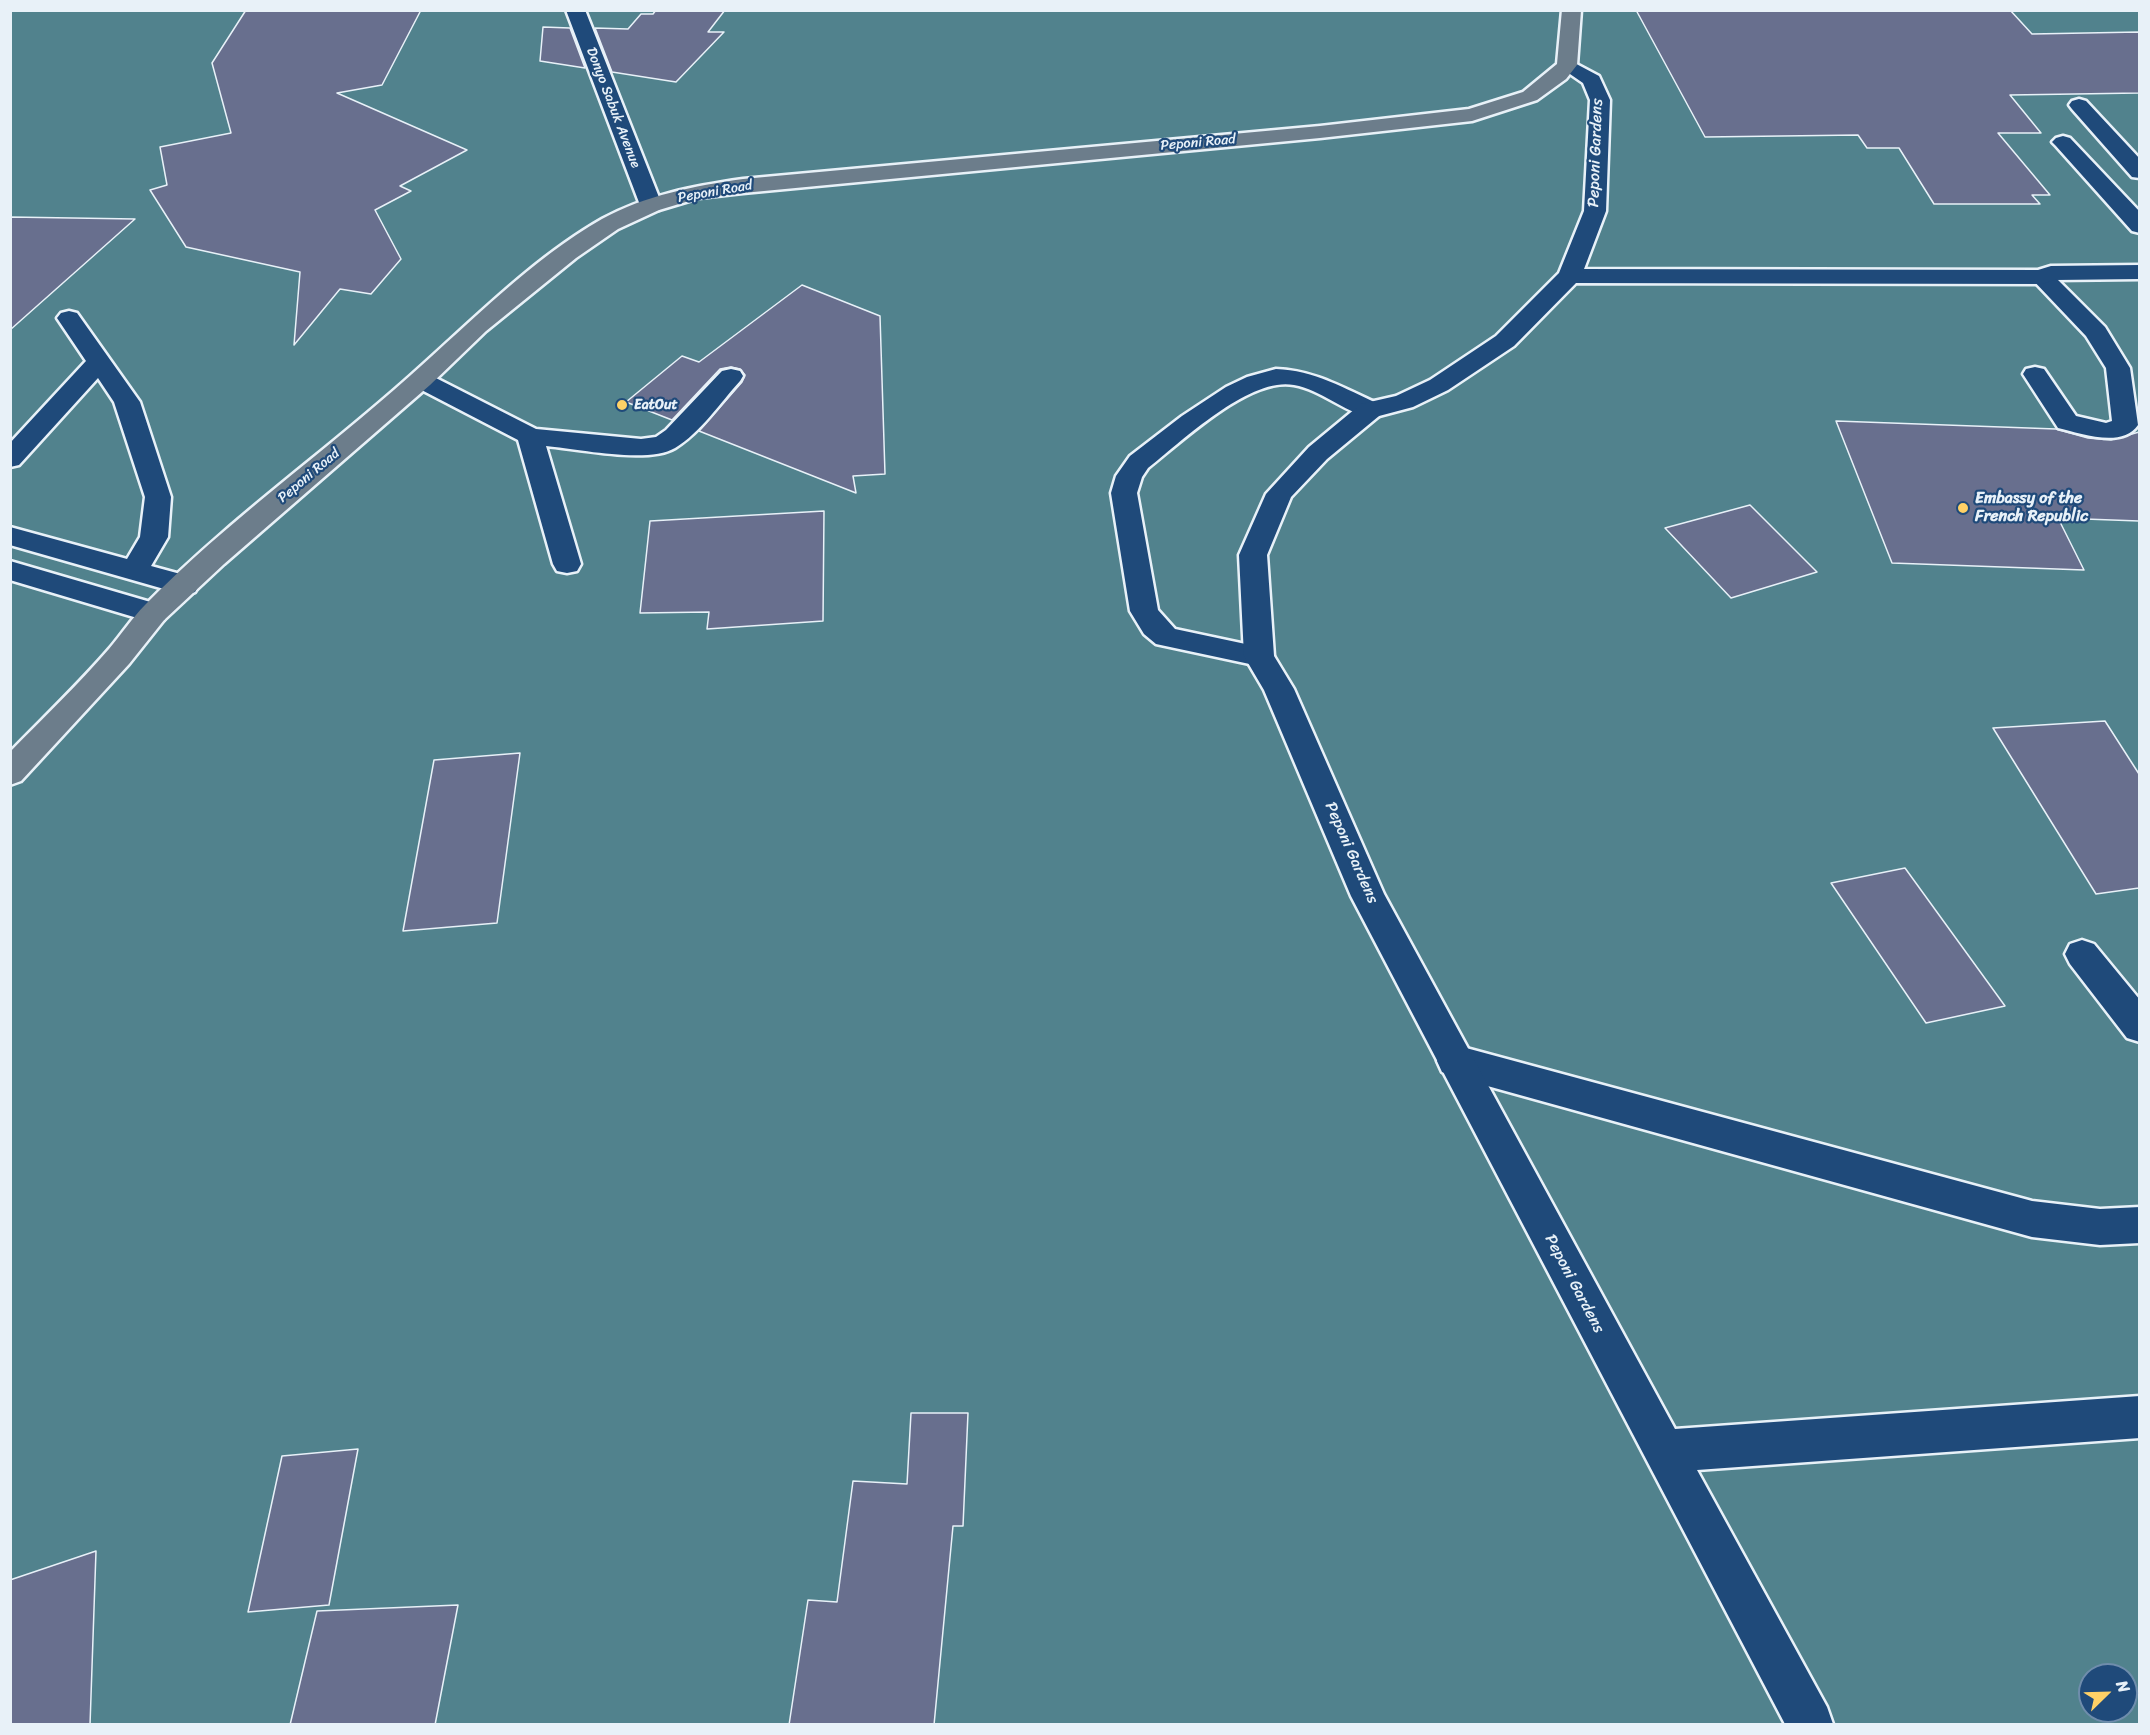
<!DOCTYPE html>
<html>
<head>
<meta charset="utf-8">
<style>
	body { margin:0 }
	#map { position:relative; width:2150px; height:1735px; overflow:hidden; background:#1f4a7a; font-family:Sriracha,sans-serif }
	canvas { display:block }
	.frame { position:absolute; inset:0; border:12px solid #e8f1f8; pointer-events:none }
	.north { position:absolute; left:2078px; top:1663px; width:60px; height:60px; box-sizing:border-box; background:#1f4a7a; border:2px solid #6f8dac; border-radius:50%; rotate:67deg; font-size:16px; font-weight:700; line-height:24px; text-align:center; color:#e8f1f8 }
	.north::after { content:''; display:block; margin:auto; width:21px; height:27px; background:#ffd166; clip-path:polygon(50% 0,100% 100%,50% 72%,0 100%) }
</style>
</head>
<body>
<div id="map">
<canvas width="2150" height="1735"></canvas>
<div class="frame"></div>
<div class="north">N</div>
</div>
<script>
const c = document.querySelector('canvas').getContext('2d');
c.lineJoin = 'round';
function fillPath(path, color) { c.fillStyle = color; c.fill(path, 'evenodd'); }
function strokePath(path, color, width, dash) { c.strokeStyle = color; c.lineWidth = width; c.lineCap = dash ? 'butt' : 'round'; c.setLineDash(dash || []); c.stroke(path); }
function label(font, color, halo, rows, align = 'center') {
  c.font = font + ' Sriracha,sans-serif'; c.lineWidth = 4.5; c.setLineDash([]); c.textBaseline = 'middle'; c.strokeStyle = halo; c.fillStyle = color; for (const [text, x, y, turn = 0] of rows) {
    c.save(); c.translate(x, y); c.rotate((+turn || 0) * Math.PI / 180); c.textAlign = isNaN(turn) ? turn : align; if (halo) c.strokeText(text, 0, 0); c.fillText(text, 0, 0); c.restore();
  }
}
fillPath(new Path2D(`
	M11,11H2139V1724H11ZM2090,1675H2126V1711H2090Z`), '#51828d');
const building = new Path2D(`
	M246,10H421L382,85L337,93L467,150L400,186L411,191L375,210L401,259L371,294L340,289L294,345L300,272L186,247L150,190L167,185L160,147L231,133L212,63Z
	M656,10H725L708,32H724L676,82L612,72L595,28L628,29L641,14H653Z
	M1636,10H2010L2032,34L2139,32V93L2010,95L2041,133H1998L2050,195H2032L2040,204H1934L1899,148H1867L1858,135L1705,137Z
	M543,27L570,28L585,68L540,61Z
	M10,217L135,219L10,330Z
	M802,285L880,316L885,474L853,476L856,493L699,431L742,382L745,375L740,369L731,367L720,369L672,420L626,402L682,356L699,362Z
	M1836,421L2056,429L2088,438L2111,440L2139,432V521L2058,518L2084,570L1892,563Z
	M1750,505L1817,572L1731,598L1665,528Z
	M824,511L823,621L707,629L709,612L640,613L650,521Z
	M2105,721L2139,774V888L2096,894L1993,728Z
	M520,753L497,923L403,931L434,760Z
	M1905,868L2005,1006L1926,1023L1831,883Z
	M911,1413H968L963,1526H953L934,1725H789L808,1600L837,1602L853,1481L907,1484Z
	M358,1449L329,1605L248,1612L282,1456Z
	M96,1551L90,1725H10V1580Z
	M458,1605L435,1725H290L317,1611Z`);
fillPath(building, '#686f8e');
strokePath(building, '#e8f1f8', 1.5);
const lane = new Path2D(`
	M2079,99L2086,101L2140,159V178L2132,177L2072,109L2069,105L2072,101Z
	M2063,136L2070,138L2140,212V233L2132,231L2056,146L2052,142L2056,138Z
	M2042,270L2050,272L2105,327L2130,368L2138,425C2122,449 2080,433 2058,428L2023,374L2026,369L2035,367L2044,369L2076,416L2106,423L2112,421L2106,368L2086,336L2030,277L2034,272Z
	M69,311L77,313L140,402L171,497L168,537L151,566L195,578L199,585L195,592L185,595L10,545V527L127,559L140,537L145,497L114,402L98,378L19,465L10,467V443L86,361L57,318L61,313Z
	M731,369L740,371L743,376L740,381C720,403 700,433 675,448C648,464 578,449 546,446L581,564L577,571L567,573L557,571L553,564L518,440L412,385L408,380L412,375L421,372L430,375L536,429L641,439L656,437L666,430L722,371Z
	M1276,369C1314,370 1345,389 1379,404L1383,410L1379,416L1370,418C1343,411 1321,390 1294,385C1250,376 1181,442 1148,468L1142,477L1137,493L1158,610L1175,629L1269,649L1274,656L1269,663L1259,666L1156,644L1144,634L1130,611L1111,493L1116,476L1130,456L1182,416L1226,387L1247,377Z
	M10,561L164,606L168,613L164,620L154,623L10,580Z
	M2082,940L2094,944L2140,1000V1042L2127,1038L2070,964L2065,954L2070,944Z
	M1455,1045L2032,1201L2100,1209L2140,1207V1243L2100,1245L2032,1237L1455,1077L1442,1072L1437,1061L1442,1050Z`);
const street = new Path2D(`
	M566,10H585L662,205L659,210H643L640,205Z
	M1567,59L1599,76L1610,100L1606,211L1584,269L2038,270L2051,266L2140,265V279L2055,280L2042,284L1576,283L1514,346L1448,390L1413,407L1379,416L1327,459L1291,497L1267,555L1274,656L1294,689L1384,894L1675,1429L2140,1396V1438L1697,1470L1827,1707L1833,1724H1785L1351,896L1264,690L1244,656L1239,555L1266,494L1309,447L1361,404L1396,396L1430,380L1496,336L1559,273L1584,211L1590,100L1583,83L1557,65L1560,61Z`);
const primary = new Path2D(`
	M1562,10H1581L1577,65L1566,79L1537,100L1472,121L1320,138L743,193L699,198L659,210L618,229L576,258L486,331L430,385L224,564L164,620L129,664L21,781L10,785V752C43,718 78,685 109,649C121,635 132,618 145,605C227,521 324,453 411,375C471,322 532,259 602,219C646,195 694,186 743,179L1320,126L1469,109L1523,92L1557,64Z`);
strokePath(lane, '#e8f1f8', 5);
strokePath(street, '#e8f1f8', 5);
strokePath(primary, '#e8f1f8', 5);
fillPath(lane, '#1f4a7a');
fillPath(street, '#1f4a7a');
fillPath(primary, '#6c7d8b');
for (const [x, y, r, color] of [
	[622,405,6,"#ffd166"],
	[1963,508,6,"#ffd166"]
]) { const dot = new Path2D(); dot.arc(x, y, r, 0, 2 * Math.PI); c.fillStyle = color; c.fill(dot); strokePath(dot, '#1f4a7a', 2); }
label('14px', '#e8f1f8', '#1f4a7a', [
	["Donyo Sabuk Avenue",613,108,69],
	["Peponi Road",1198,143,-5],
	["Peponi Road",715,192,-10],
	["Peponi Road",309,476,-40]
]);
label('bold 14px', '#e8f1f8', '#1f4a7a', [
	["EatOut",634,405]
], 'left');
label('16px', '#e8f1f8', '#1f4a7a', [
	["Peponi Gardens",1596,153,-88],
	["Peponi Gardens",1351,853,66],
	["Peponi Gardens",1574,1284,62]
]);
label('bold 16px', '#e8f1f8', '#1f4a7a', [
	["Embassy of the",1975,499],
	["French Republic",1975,517]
], 'left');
</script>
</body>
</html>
